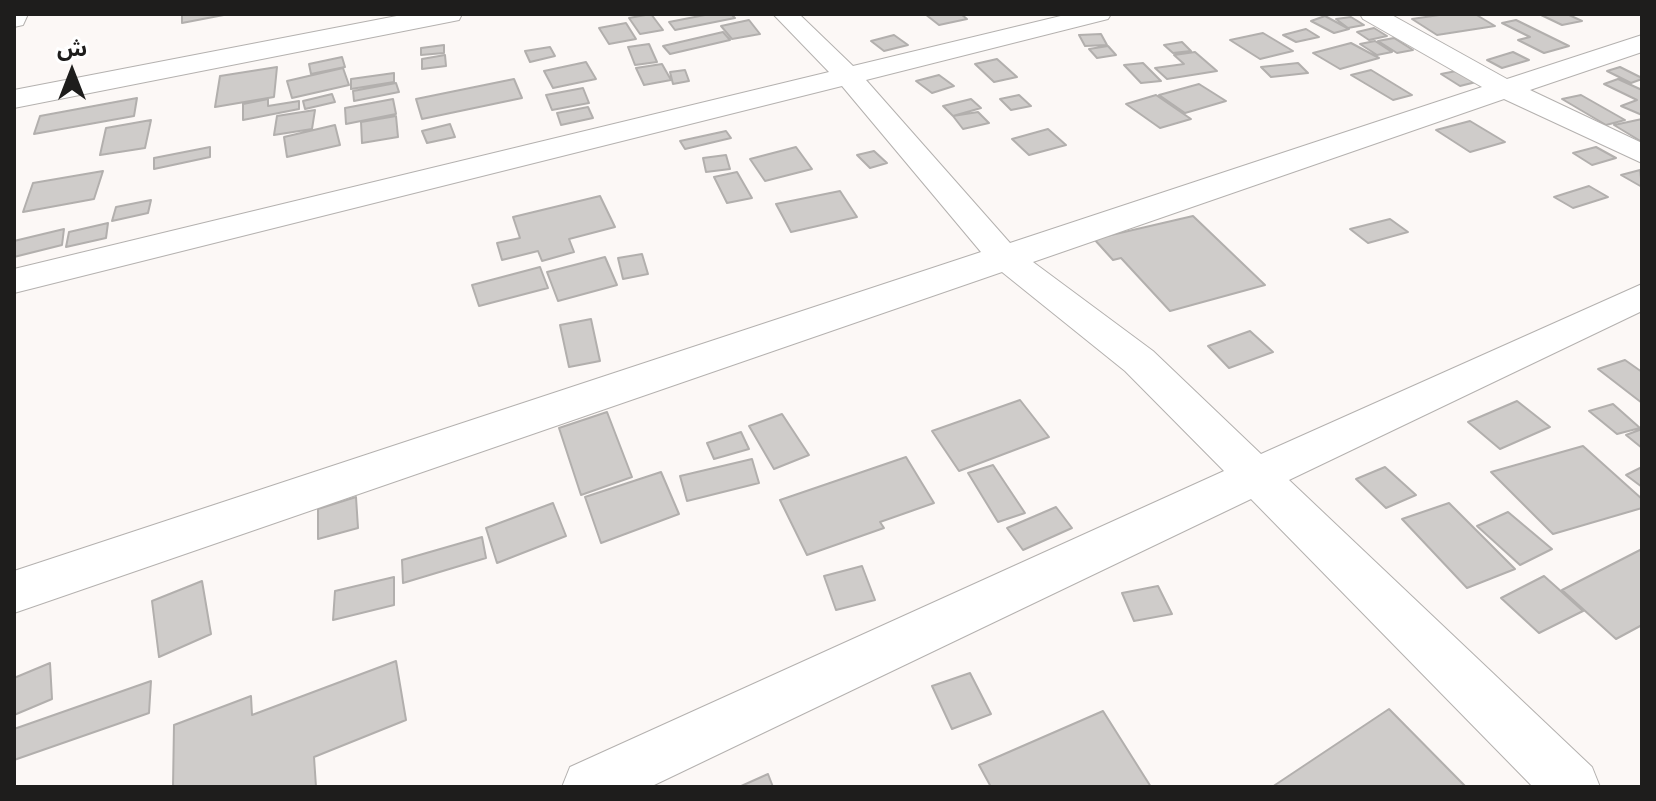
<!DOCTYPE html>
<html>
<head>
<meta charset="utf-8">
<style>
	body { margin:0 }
	#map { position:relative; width:1656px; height:801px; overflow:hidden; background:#fcf8f6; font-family:"Golos Text","Noto Sans Arabic",sans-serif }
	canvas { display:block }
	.frame { position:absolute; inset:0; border:16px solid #1e1d1c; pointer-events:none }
	.north { position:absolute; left:32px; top:32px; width:80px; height:80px; -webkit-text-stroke:6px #fff; paint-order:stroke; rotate:0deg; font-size:22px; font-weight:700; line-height:32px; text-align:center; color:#1e1d1c }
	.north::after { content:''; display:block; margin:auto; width:28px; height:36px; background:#1e1d1c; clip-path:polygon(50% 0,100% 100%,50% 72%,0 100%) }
</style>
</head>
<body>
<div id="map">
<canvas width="1656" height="801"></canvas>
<div class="frame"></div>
<div class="north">ش</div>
</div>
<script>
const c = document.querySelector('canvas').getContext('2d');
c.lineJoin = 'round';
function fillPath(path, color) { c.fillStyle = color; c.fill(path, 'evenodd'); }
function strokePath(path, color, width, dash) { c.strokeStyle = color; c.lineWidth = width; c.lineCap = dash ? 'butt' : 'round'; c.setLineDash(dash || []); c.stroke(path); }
const building = new Path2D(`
	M188,14H229L182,23V15Z
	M651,14L663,30L640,34L629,18Z
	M710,14H731L735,18L675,30L669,22Z
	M925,14H961L967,19L939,25Z
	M1446,14H1475L1495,26L1437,35L1412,19Z
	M1539,14H1567L1582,21L1562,25Z
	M1325,16L1349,29L1334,33L1311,21Z
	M1351,17L1364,25L1348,28L1336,19Z
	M749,20L760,34L732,39L721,26Z
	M1516,20L1569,46L1544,53L1518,40L1530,37L1502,23Z
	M626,23L636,39L609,44L599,28Z
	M1374,28L1387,36L1369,40L1357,32Z
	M1306,29L1319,37L1296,42L1283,35Z
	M723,32L730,40L670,54L663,46Z
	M1263,33L1293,51L1260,59L1230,40Z
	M1101,34L1107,45L1085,46L1079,35Z
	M894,35L908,45L884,51L871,41Z
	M1394,38L1413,50L1397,53L1378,41Z
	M1375,41L1392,52L1377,55L1360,44Z
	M1182,42L1191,51L1173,53L1164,45Z
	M1351,43L1379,58L1340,69L1313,53Z
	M649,44L657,62L635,65L628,47Z
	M444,45V53L421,55V48Z
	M1108,46L1116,55L1097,58L1089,49Z
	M550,47L555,56L530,62L525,51Z
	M1195,52L1217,71L1167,79L1155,68L1184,64L1174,55Z
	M1513,52L1529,60L1502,68L1487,60Z
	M445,55L446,66L422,69V59Z
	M342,57L345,67L311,74L309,64Z
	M997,59L1017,77L994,82L975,64Z
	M586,62L596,79L553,88L544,71Z
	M1143,63L1161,81L1141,83L1124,65Z
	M1298,63L1308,73L1271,77L1261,67Z
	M662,64L671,80L644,85L636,68Z
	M277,67L274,97L215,107L220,76Z
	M1620,67L1642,78V79L1631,83L1607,71Z
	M343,68L349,85L292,98L287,81Z
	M685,70L689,81L673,84L670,72Z
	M1371,70L1412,95L1393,100L1351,75Z
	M1461,70L1480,81L1460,86L1441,74Z
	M394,73V82L351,89V79Z
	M939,75L954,86L932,93L916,81Z
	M514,79L522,98L422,119L416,99Z
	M1618,79L1642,90V115L1621,106L1637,100L1604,84Z
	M396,83L399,92L354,101L353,91Z
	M1199,84L1226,101L1185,113L1159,95Z
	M583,88L589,103L552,110L546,95Z
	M332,94L335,102L305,109L303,101Z
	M1019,95L1031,106L1011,110L1000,99Z
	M1156,95L1191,119L1160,128L1126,104Z
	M1581,95L1625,120L1606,125L1562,99Z
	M137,98L134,116L34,134L40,116Z
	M268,99V106L299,101V109L243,120V104Z
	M393,99L396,114L346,124L345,108Z
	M971,99L981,108L953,116L943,106Z
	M588,107L593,118L561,125L557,113Z
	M315,110L312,129L274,135L277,116Z
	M978,112L989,123L963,129L953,116Z
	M396,116L398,137L362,143L361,122Z
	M1642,119V142L1614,125Z
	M151,120L145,148L100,155L106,128Z
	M1470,121L1505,142L1470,152L1436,130Z
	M450,124L455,137L427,143L422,131Z
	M335,125L340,145L287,157L284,137Z
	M1048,129L1066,145L1029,155L1012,139Z
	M726,131L731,138L685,149L680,141Z
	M210,147V157L154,169V158Z
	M796,147L812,169L765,181L750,159Z
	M1596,147L1616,158L1592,165L1573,153Z
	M874,151L887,163L870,168L857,155Z
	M726,155L730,169L706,172L703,158Z
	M1640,170L1642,187L1621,175Z
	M103,171L94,199L23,212L33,183Z
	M737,172L752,198L727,203L714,177Z
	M1589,186L1608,197L1573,208L1554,197Z
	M840,191L857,217L791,232L776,204Z
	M600,196L615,227L569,239L574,252L542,261L538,251L502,260L497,243L520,238L513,217Z
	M151,200L148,213L112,221L116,207Z
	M1193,216L1265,285L1170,311L1121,258L1113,260L1094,239Z
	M1390,219L1408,232L1368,243L1350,229Z
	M108,223L106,238L66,247L69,232Z
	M64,229L62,245L14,257V241Z
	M642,254L648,274L623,279L618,258Z
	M605,257L617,285L558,301L547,272Z
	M540,267L548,288L479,306L472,285Z
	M591,319L600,361L569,367L560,325Z
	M1250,331L1273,352L1229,368L1208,346Z
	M1625,360L1642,372V403L1598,369Z
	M1020,400L1049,437L959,471L932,431Z
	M1517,401L1550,427L1500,449L1468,422Z
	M1613,404L1640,428L1617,434L1589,411Z
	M607,412L632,477L581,495L559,428Z
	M782,414L809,455L774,469L749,426Z
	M1642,429V448L1626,435Z
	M741,432L749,449L714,459L707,443Z
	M1583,446L1642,499V508L1553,534L1491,472Z
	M906,457L934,503L880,522L884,528L807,555L780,500Z
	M752,459L759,483L687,501L680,476Z
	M993,465L1025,513L998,522L968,473Z
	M1385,467L1416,495L1386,508L1356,479Z
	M1642,467V487L1626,475Z
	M661,472L679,514L601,543L585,497Z
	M356,497L358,528L318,539V509Z
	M553,503L566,536L497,563L486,528Z
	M1449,503L1515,569L1467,588L1402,519Z
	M1056,507L1072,528L1023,550L1007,528Z
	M1508,512L1552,549L1520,565L1477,526Z
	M482,537L486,558L403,583L402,560Z
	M1642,549V625L1616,639L1562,590Z
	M862,566L875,600L836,610L824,576Z
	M1544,576L1583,611L1539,633L1501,598Z
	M394,577V605L333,620L335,591Z
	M202,581L211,634L159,657L152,601Z
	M1158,586L1172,614L1134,621L1122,593Z
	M396,661L406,720L314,757L316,787H173L174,725L251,696L252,715Z
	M50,663L52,699L14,715V678Z
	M970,673L991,714L952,729L932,686Z
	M151,681L149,713L14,760V729Z
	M1389,709L1466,787H1272Z
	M1103,711L1151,787H991L979,765Z
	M768,774L773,787H739Z`);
fillPath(building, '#cfccca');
strokePath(building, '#b2afad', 2);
const minor = new Path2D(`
	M14,14H28L23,25L14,27Z
	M773,14H799L853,66L1069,14H1111L1108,19L866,80L1010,243L1482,87L1363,19L1360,14H1390L1507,79L1642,35V52L1530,90L1642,143V163L1504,99L1033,262L1153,351L1261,454L1642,284V311L1289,480L1592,767L1600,787H1533L1251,499L650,787H562L570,767L1224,471L1125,371L1002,272L14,613V571L981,252L842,86L14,293V269L829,72Z`);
const tertiary = new Path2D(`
	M407,14H462L459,20L449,22L14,108V90Z`);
strokePath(minor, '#b4b1af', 2);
strokePath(tertiary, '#b4b1af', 2);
fillPath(minor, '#fff');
fillPath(tertiary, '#fff');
</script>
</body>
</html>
